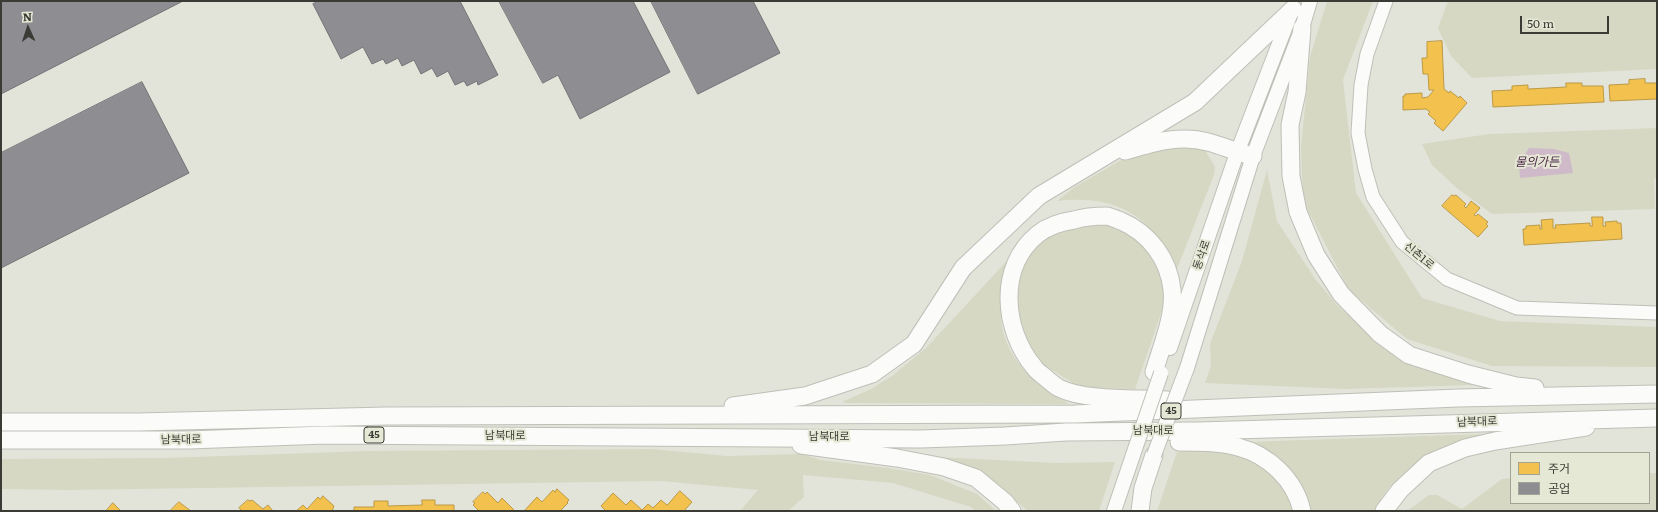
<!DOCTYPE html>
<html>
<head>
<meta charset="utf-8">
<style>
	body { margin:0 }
	#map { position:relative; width:1658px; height:512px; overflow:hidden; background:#e2e4da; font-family:Literata,"Noto Sans KR",serif }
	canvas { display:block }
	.frame { position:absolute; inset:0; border:2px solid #3a3b34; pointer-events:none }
	.legend { position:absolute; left:1510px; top:452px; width:140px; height:52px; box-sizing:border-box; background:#e6e8d6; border:1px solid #a1a395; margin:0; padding:5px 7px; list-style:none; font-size:12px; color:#3a3b34 }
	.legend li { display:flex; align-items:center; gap:8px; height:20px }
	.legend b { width:20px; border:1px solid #a1a395 }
	.north { position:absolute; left:8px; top:8px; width:40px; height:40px; -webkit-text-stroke:3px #e6e8d6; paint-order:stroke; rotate:357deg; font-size:11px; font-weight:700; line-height:16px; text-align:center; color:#3a3b34 }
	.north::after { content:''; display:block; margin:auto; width:14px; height:18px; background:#3a3b34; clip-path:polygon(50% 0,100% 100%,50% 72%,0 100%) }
	.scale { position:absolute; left:1520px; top:16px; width:89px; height:18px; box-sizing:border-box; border:2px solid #3a3b34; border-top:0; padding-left:5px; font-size:12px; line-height:14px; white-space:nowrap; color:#3a3b34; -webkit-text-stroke:3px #e6e8d6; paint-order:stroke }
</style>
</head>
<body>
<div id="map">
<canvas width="1658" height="512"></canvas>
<div class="frame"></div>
<ul class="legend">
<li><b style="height:11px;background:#f2c14e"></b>주거</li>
<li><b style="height:11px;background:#8d8d92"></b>공업</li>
</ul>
<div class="north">N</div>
<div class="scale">50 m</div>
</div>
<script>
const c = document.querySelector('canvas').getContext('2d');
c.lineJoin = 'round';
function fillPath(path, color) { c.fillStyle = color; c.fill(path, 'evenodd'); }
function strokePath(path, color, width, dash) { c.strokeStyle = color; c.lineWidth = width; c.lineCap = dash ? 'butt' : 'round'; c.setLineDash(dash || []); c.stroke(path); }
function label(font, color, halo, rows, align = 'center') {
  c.font = font + ' Literata,"Noto Sans KR",serif'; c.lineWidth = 4; c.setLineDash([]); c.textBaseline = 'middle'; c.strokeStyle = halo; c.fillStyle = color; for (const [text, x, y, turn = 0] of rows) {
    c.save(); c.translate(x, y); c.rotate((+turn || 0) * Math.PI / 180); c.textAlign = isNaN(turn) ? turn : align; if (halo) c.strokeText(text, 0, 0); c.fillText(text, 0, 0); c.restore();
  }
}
fillPath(new Path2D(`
	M1327,1H1373L1343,80L1356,193L1422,298L1500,321L1657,327V367L1492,366L1407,339L1349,290L1303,201L1301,147L1310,57Z
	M1448,1H1657V69L1472,78L1451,56L1438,28Z
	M1657,128V178L1654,179L1655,209L1492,214L1458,189L1432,165L1422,144L1489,134Z
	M1163,146L1203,147L1215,167L1214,175L1173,279C1170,268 1168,254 1161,244C1138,205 1099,196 1057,201L1073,188L1123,159Z
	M1267,170L1277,221L1316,280L1337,305L1368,333L1475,385L1345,389L1205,383L1211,365L1210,344L1242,261Z
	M1108,222L1127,230L1151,253L1166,283L1163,308L1135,389L1085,388L1078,386L1040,363L1029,348L1016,321L1019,273L1027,258L1043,239L1069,225Z
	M1017,250C1012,267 1005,285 1002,303C994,348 1034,387 1070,404L845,403L842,402L871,389L892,376L926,348Z
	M1485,434C1449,444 1415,460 1389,488C1383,494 1379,504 1374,511H1309C1295,467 1286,460 1244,442Z
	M652,449L727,456L802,454L821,460L888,468L930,475L977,494L996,511H975L971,507L893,483L803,475L804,497L788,511H740L758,490L661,481L71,490L1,489V459L166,458L367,451Z
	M1213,449C1226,453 1242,456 1254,462C1273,472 1287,492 1295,511H1157L1177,452Z
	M936,457L1057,463L1115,462L1099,511H1028L1003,490Z
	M1649,473H1657V511H1407L1429,495H1437L1462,509L1502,479L1511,478V503H1649Z`), '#d6d8c3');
fillPath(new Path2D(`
	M1529,148L1554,149L1569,153L1573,173L1520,178L1519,164Z`), '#cfbac9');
const homes = new Path2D(`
	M1442,41L1444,89L1449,93L1450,91L1459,98L1460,96L1467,103L1443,131L1434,123L1436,121L1428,114L1430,112L1426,109L1403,110V96H1405V94L1422,93V98L1428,97L1434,90H1429L1428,74H1423L1422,58H1427V42Z
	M1645,79V83H1657V99L1610,101L1609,85L1629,84V80Z
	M1566,83H1582V86H1603L1604,102L1493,107L1492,91L1512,90V86L1528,85V89L1566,87Z
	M1452,195L1454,196L1456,195L1466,204L1464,206L1466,208L1471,201L1480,208L1474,215L1476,216L1478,214L1488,222L1486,224L1488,226L1478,237L1442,206Z
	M1592,217H1603V226H1606L1605,222L1617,221V223H1621L1622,239L1524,245L1523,229H1526V226L1540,225V229H1542L1541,220L1553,219V228H1556L1555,225L1590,223V226H1592Z
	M557,489L569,500L567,502L568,503L560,511H524L537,497L542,502L553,490L555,492Z
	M680,491L692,502L684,511H606L601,506L613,493L626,505L631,500L642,510L648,504L653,508L661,500L667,505Z
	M483,492L485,494L487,492L498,503L502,498L515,511H479L473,505L475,503L473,502Z
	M323,496L334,506L332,511H296L303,505L307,509L318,497L320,499Z
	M248,500L250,501L252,500L263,509L268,505L273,511H240L241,510L239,508Z
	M422,500H435V505H454V511H354V507H374V501H388V506L422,505Z
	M179,502L191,511H170Z
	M113,503L121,511H106Z`);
fillPath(homes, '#f2c14e');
strokePath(homes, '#bb9946', 1);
const industry = new Path2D(`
	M1,1H183L1,94Z
	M319,1H460L498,75L478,85L477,81L467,86L464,81L455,85L448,71L437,77L432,68L421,74L414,60L402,66L398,58L386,64L383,59L372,64L363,47L341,59L313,4Z
	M499,1H633L670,72L580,119L558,75L543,83Z
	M651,1H753L780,53L698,94Z
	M142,82L189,173L1,268V153Z`);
fillPath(industry, '#8d8d92');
strokePath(industry, '#747476', 1);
const tertiary = new Path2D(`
	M1386,1L1367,54L1361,85L1358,133L1365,169L1373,197L1402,242L1447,279L1517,308L1657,313`);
const secondary = new Path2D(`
	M1170,348L1237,153L1292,10
	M1187,368L1253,156L1302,28L1310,1
	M1114,511L1133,455`);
const trunk = new Path2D(`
	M1302,28L1297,92L1290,125L1291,176L1298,212L1316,255L1341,294L1380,334L1409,355L1468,374L1516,386L1535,388
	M1125,151C1152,143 1180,134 1208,142C1224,146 1237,153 1253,156
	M1154,372C1161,348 1175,315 1172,290C1169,259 1149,233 1121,221C1116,219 1111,217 1107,216C1096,216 1084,217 1074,220C1061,222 1049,225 1038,234C997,267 1003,330 1034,367C1037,372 1043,375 1047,379C1051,382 1055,386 1059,388C1084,401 1138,398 1167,400
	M733,406L805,396L872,374L914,344L963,268L1039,196L1195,102L1293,9
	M1,422H138L387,416L1075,414L1458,398L1657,394
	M1,440H189L325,435L921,439L1005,436L1066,432L1198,431L1657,418
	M1179,442C1198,442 1219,442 1238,447C1269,455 1295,480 1302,511
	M801,445L897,458L944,467L976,478L1005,502L1012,511
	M1140,511L1143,488L1154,455
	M1384,511L1400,490L1429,463L1465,448L1495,441L1586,427`);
strokePath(tertiary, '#bec0b8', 15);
strokePath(secondary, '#bec0b8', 16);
strokePath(trunk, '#bec0b8', 19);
strokePath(tertiary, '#fbfbf9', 13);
strokePath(secondary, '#fbfbf9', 14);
strokePath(trunk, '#fbfbf9', 17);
const secondaryBridge = new Path2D(`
	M1133,455L1161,373
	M1154,455L1187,368`);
strokePath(secondaryBridge, '#bec0b8', 16, []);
strokePath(secondaryBridge, '#fbfbf9', 14);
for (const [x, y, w] of [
	[1171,411,20],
	[374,435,20]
]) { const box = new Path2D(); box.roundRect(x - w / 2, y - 8, w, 16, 3); c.fillStyle = '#e6e8d6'; c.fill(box); strokePath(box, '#3a3b34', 1); }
label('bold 10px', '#3a3b34', null, [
	["45",1171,411],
	["45",374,435]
]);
label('11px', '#3a3b34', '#e6e8d6', [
	["동삭로",1202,255,-71],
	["신촌1로",1419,256,40],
	["남북대로",1477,422,-2],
	["남북대로",1153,431],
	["남북대로",505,436],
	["남북대로",829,437],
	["남북대로",181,440,-1]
]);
label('italic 12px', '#471f43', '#e6e8d6', [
	["물의가든",1537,162]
]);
</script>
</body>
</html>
